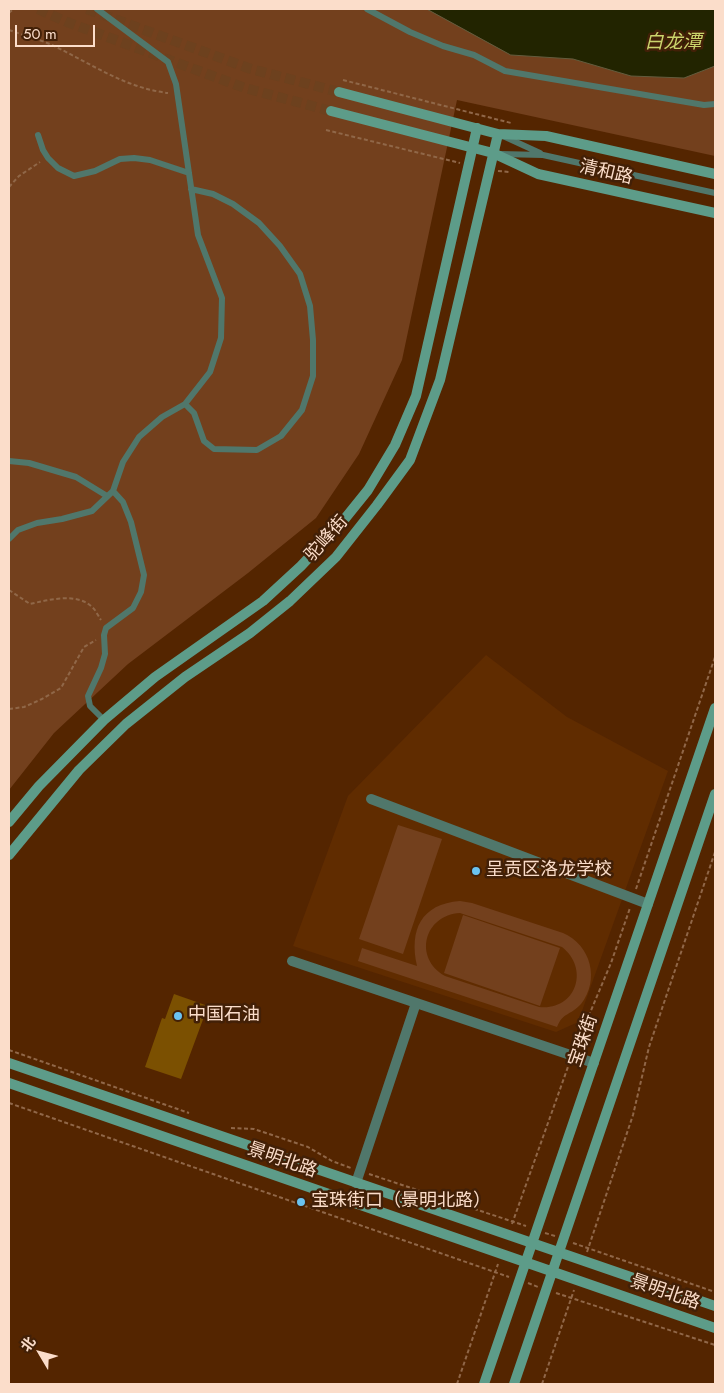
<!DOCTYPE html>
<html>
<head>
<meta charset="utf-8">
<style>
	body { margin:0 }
	#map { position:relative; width:724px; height:1393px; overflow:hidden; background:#542500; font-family:Jost,"Noto Sans SC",sans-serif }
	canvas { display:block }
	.frame { position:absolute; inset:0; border:10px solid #fbddca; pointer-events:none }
	.north { position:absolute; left:15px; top:1328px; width:50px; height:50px; -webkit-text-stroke:4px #422007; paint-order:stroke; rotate:307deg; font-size:14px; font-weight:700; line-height:20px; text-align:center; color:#fbddca }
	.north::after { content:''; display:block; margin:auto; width:18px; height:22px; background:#fbddca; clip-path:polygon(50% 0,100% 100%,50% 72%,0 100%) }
	.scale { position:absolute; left:15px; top:25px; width:80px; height:22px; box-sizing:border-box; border:2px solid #fbddca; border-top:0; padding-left:6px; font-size:15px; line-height:18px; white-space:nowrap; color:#fbddca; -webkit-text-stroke:4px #422007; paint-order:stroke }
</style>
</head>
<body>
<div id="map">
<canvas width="724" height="1393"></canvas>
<div class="frame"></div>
<div class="north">北</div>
<div class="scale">50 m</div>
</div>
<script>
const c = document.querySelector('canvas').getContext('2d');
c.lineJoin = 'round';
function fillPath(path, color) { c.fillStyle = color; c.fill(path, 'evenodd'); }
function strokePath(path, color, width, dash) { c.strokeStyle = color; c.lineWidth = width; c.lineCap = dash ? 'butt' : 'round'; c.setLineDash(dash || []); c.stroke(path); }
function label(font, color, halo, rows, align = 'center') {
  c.font = font + ' Jost,"Noto Sans SC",sans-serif'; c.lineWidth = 5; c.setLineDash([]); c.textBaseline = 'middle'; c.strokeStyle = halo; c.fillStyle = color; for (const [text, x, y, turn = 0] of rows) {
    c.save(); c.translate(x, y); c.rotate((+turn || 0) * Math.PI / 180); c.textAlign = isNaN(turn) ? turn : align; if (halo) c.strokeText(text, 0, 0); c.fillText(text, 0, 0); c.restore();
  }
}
fillPath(new Path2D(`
	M486,655L567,717L668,771L578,1022L556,1032L293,946L348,796Z`), '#602c00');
fillPath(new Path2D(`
	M9,9H715V156L457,100L402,360L359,454L316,518L248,573L128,664L54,733L9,790Z
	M398,825L442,839L403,954L359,939Z
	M460,901L472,903L563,933C591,945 600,980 581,1004C570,1016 563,1012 557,1027L358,961L362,948L417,966C409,930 421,904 460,901ZM460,913L562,947C590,969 576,1011 539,1007L445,976C413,958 424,915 460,913Z
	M463,915L560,948L540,1006L444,973Z`), '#73401d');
const water = new Path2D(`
	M427,9H715V66L684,78L631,76L573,59L511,55Z`);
fillPath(water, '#222400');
strokePath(water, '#635c3d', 1);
fillPath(new Path2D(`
	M174,994L208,1006L181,1079L145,1067L162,1018L165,1019Z`), '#7b5001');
strokePath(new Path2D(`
	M38,9L67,22L245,88L331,111
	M87,9L251,69L339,92`), '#6d411e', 10, [10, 5]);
strokePath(new Path2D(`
	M9,13L13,9
	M9,30C23,35 38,39 52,45C90,63 125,88 168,93
	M343,80L511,123
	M326,130L460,163
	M498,171L509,172
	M9,187L19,176L40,162
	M9,590L30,604C48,600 77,592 92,607C96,610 98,616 101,620
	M9,709L24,707L42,699L61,688L84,647L96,640
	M636,889L715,657
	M576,1046L611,963L630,908
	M9,1050L189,1113
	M9,1103L509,1277
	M231,1128L254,1129L308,1147L332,1161L351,1168
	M369,1174L526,1226
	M512,1224L569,1064
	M545,1233L555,1236
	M573,1243L715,1292
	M587,1252L633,1115L649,1047L715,852
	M528,1283L538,1287
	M556,1293L715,1345
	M457,1384L498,1264
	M542,1384L574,1290`), '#906748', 2, [4, 2.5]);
strokePath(new Path2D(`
	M97,9L168,62L176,84L198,235L222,298L221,338L210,372L185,404L162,417L139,437L123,462L113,491L123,502L131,522L144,575L141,592L133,608L106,628L104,635L105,654L101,668L88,696L90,706L104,720
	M367,9L410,32L443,46L474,55L505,71L704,105L715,104
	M38,135L43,150L48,158L58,168L74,176L95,171L120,159L134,158L150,160L189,173
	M503,136L540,153
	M500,154L543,155L715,193
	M185,404L194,413L204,441L214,449L257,450L281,436L302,410L313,376V340L310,306L300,274L280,246L259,223L233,204L213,194L191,189
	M9,461L29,463L76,477L107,496
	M9,539L18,530L37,523L62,519L92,511L113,491`), '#50776b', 6);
strokePath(new Path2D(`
	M371,799L648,904
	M292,961L594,1063
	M356,1183L416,1003`), '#50776b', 10);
strokePath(new Path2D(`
	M339,92L498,134L546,136L715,174
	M331,111L493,153L538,174L715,213
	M9,822L39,786L104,720L155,677L263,601L301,566L343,521L368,490L395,445L416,396L477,128
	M9,855L79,770L126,724L185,677L250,633L290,601L336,557L377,505L410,460L440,380L498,134
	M9,1063L715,1306
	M9,1083L715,1328
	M484,1384L715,708
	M514,1384L715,794`), '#5d9c89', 10);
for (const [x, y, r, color] of [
	[476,871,5,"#6ac3f1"],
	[178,1016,5,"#6ac3f1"],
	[301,1202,5,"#6ac3f1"]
]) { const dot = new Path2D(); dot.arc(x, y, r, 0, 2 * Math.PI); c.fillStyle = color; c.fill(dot); strokePath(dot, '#422007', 2); }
label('18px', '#fbddca', '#422007', [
	["清和路",606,173,13],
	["驼峰街",327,539,-48],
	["宝珠街",584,1041,-71],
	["景明北路",282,1161,19],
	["景明北路",665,1293,19]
]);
label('18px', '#fbddca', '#422007', [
	["呈贡区洛龙学校",486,871],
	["中国石油",188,1016],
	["宝珠街口（景明北路）",311,1202]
], 'left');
label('italic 19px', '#cbd46c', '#422007', [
	["白龙潭",673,43]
]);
</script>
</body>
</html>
